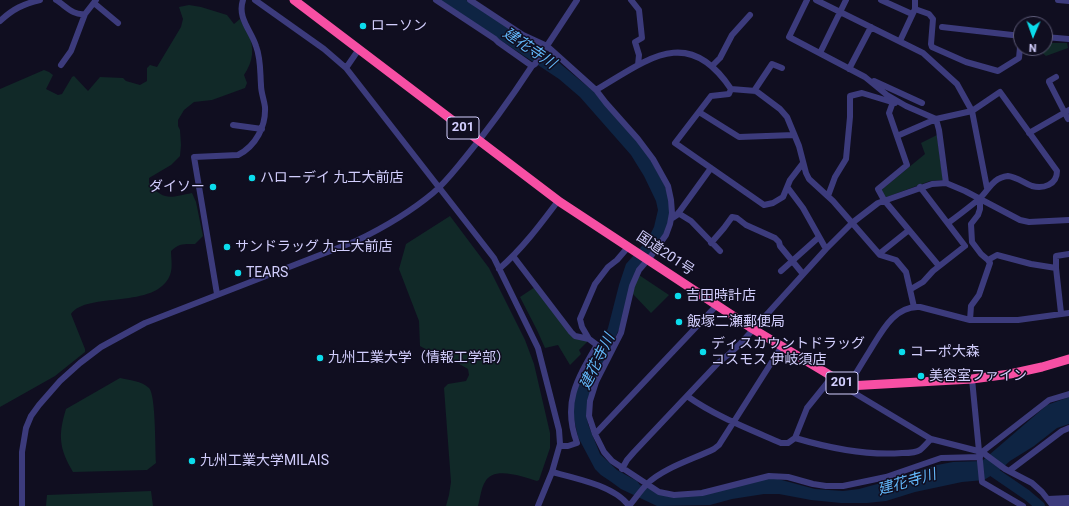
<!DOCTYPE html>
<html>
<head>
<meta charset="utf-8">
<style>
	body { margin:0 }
	#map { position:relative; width:1069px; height:506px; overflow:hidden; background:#100e20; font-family:Roboto,sans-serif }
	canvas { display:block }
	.north { position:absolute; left:1013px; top:16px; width:40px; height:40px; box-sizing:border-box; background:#100e20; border:1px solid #5e5b78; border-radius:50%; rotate:182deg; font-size:11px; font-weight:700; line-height:16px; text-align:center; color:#d2cefd }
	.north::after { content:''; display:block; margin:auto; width:14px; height:18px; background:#0bdcec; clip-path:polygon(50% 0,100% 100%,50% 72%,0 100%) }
</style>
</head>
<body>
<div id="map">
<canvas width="1069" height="506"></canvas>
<div class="north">N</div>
</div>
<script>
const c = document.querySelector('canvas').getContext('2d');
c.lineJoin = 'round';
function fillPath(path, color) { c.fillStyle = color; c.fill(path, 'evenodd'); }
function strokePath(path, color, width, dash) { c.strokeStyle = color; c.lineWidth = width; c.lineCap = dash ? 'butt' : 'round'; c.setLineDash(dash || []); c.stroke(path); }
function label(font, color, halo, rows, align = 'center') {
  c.font = font + ' Roboto,"Noto Sans JP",sans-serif'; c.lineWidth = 3; c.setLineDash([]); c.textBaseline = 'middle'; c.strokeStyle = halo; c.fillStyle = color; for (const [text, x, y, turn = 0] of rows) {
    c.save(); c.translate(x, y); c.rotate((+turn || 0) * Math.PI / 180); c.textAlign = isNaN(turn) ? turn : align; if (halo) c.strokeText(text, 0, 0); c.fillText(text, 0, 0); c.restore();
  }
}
fillPath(new Path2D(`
	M189,5L201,7L227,15L234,24L240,19C242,24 245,28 248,33C255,48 253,62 244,75L247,83L245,88L212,100L194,102L184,110L178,120V126L180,130L181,145L180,156L171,165L149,178V183C164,202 171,197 192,193L196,202L203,236L195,244C185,244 179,243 171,251C171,258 173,268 170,275C156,310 87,291 71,314L85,349V352L55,376L0,407V89L44,70L49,72L53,75L46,89L58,95L62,94L72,77L74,76L88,91L100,77L123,78L126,81L140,85L147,81V68L150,65L157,67L181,27L183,19L179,7Z
	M1045,43H1067L1068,48L1046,56L1040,51L1041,48H1045Z
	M937,135L943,180L930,181L884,198L880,191L925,154L921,143Z
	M450,216L489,268L525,340L534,364L550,433V448L539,480L537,481C524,477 493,465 485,482C481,488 480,499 478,506H446L449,495L451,482L444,388L448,384L466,381L469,375L468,369L456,362L443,359L420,346L419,321L399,269L406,244Z
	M639,275L669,295L651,313L632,293Z
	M535,287L568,331L588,341L579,350L581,354L570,365L558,345L545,348L537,330L520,297Z
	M120,378C129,380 142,381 149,388C156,395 155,450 156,463L147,470L73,472C59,448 58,435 66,409Z
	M151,491L153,506H46L47,495Z`), '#112928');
fillPath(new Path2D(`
	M440,0H466L537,46L557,61L593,91L636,140L650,159L665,186L668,196L670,216L663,238L637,270L622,323L604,361L587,413L588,424L600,454L617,470L637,481L640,485L669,496L765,478L778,479L815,489L843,491L859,489L888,481L937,465L953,462L982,461L1047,405L1069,397V424L1057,428L1034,446L1010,461L1000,470L984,480L962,482L915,492L886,501L867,503H841L811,500L779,494H764L732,499L710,505L657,506L621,489L610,481L601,475L595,469L578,437L574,419V398L576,389L596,351L601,345L608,328L619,285L626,264L648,239L654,227L658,210L656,201L644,176L631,155L580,97L559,79Z`), '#0e2443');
strokePath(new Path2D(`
	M989,469L1027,495L1040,506`), '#0e2443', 10);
strokePath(new Path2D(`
	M56,0C65,5 73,16 85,14L96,0
	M255,0L324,49L346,68L494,258L538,348L559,430L560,444L552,472L538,506
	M436,0L495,39L498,42L532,66
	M470,0L523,35L547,46L596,90L606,103L638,139L653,159L668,186L671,200L672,213L670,224L666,235L651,256L639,270L632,286L621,333L596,382L590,401L589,416L595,434L604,452L612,461L659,492L674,495L702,493L769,476L788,477L813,484L826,486H843L886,477L941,458L980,457
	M631,0L639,10L642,38L635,42L639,55L638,65
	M807,0L789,37L865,77L887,95L906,106L936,119
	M816,0L923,53L957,84L972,111L987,188
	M881,0L912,14
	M1058,0L1069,1
	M94,3L118,23
	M915,9L929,14L933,19L931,44L932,47L966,62L998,71L1019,58L1021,37
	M0,21C13,9 23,4 40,0
	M942,27L1021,36
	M1045,37L1069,39
	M900,41L915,9V0
	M820,53L846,0
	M61,65L71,51L85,14
	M712,66L720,58L732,35L750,15
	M346,68L359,49
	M849,69L871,27
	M1056,77L1049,81V82L1068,119
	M874,81L922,103
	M731,89L756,91L780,109L787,117L799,146L806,173L809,179L833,201L880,255L896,260L906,272L914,307
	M731,89L729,94L711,96L675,143L764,205L773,203L783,197L790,180L803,163
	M596,90C647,60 688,24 731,89
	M754,91L772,64L782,68
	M893,102L889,113L907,165L878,189L884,200L939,266
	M699,112L739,137L794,135
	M936,119L939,130L946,183
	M233,125L262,129
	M1029,133L1069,110
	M897,136L936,119L972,111L1000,92L1057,171C1057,185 1043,189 1032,186C1024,183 1017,177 1008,176C991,178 989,191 978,200C968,208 958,216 948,223
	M788,188L803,208L826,249
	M828,196L835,177L846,159L850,117V96L862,93L895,103
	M678,213L691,221L720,251
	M671,219L677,215L711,168
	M711,243L724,228L732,217L737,218L746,225L775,238L779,242L780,246L803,274
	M879,254L909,230
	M513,256L571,332L575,336L589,339L597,345C577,379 562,403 577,443L568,446H560
	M988,260L997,255L1031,264L1056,268L1061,313
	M1056,268V256L1069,254
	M499,269C522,249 540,225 558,201
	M781,271L819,237
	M911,289L923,282L933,271L965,246L920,187
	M217,294L194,157L238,155C256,146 266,126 265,107C264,99 261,93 261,85C260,72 261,59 256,46C251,30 237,18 243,0
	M970,320L971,306L979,295L990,263L988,260L981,254L972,242L971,224L978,215L980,209V199
	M589,339L582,327L580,319L595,284L608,267L617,260L629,246
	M972,379L982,482L1023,506
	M687,396C715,416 749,429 781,443H788L795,438L807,408L832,377
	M595,434L717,305
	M795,438C829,448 867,456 902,453C908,453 916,453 920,450C924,447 928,442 931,439
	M982,452L1049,400L1069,394
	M622,469L627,460L634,452L719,362L728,355L740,344L826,249L852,223L878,203L932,184L946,183L965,191L1020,220L1029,222L1069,220
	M1009,471L1062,431L1069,428
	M552,472C575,478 615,486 629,506
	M1048,499L1069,498
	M1052,504H1069
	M22,506V452L26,428L31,416L39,405L60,381L80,363L101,347L145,323L356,241C383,228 409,213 433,193C445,183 454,171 464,159C488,130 511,98 532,66L535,64L577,0
	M629,506C635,499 641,490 647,484C663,468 694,459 714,449L719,445L782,346
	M1053,506L1042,492L1032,483L1005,469L982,452L931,439L851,391L848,386C855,375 862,363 869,352C881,333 894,305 920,307L970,320H1018L1069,313`), '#3c3b7c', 6);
strokePath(new Path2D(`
	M294,0L560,202L753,329L848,386L972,379L1010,374L1042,367L1069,359`), '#f74fa4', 9);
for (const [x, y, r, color] of [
	[363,26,4,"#0bdcec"],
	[252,178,4,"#0bdcec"],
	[213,187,4,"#0bdcec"],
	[227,247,4,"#0bdcec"],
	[238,273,4,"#0bdcec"],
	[678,296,4,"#0bdcec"],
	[679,322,4,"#0bdcec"],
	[703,352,4,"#0bdcec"],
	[902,352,4,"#0bdcec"],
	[320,358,4,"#0bdcec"],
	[921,376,4,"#0bdcec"],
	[192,461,4,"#0bdcec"]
]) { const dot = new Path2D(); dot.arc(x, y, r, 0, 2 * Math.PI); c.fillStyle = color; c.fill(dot); strokePath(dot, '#100e20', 1.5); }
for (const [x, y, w] of [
	[463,128,32],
	[842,383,32]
]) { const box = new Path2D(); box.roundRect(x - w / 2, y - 11, w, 22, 3); c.fillStyle = '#100e20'; c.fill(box); strokePath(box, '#d2cefd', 1); }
label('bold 13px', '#d2cefd', null, [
	["201",463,128],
	["201",842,383]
]);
label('14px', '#d2cefd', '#100e20', [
	["ローソン",371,26],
	["ハローデイ 九工大前店",260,178],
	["ダイソー",205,187,"right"],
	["サンドラッグ 九工大前店",235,247],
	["TEARS",246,273],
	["吉田時計店",686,296],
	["飯塚二瀬郵便局",687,322],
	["ディスカウントドラッグ",711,344],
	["コスモス 伊岐須店",711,360],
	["コーポ大森",910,352],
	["九州工業大学（情報工学部）",328,358],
	["美容室ファイン",929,376],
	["九州工業大学MILAIS",200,461]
], 'left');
label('14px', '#d2cefd', '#100e20', [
	["国道201号",665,254,34]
]);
label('italic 15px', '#61b6f8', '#100e20', [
	["建花寺川",529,49,34],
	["建花寺川",598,362,-64],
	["建花寺川",907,483,-16]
]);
</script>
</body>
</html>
